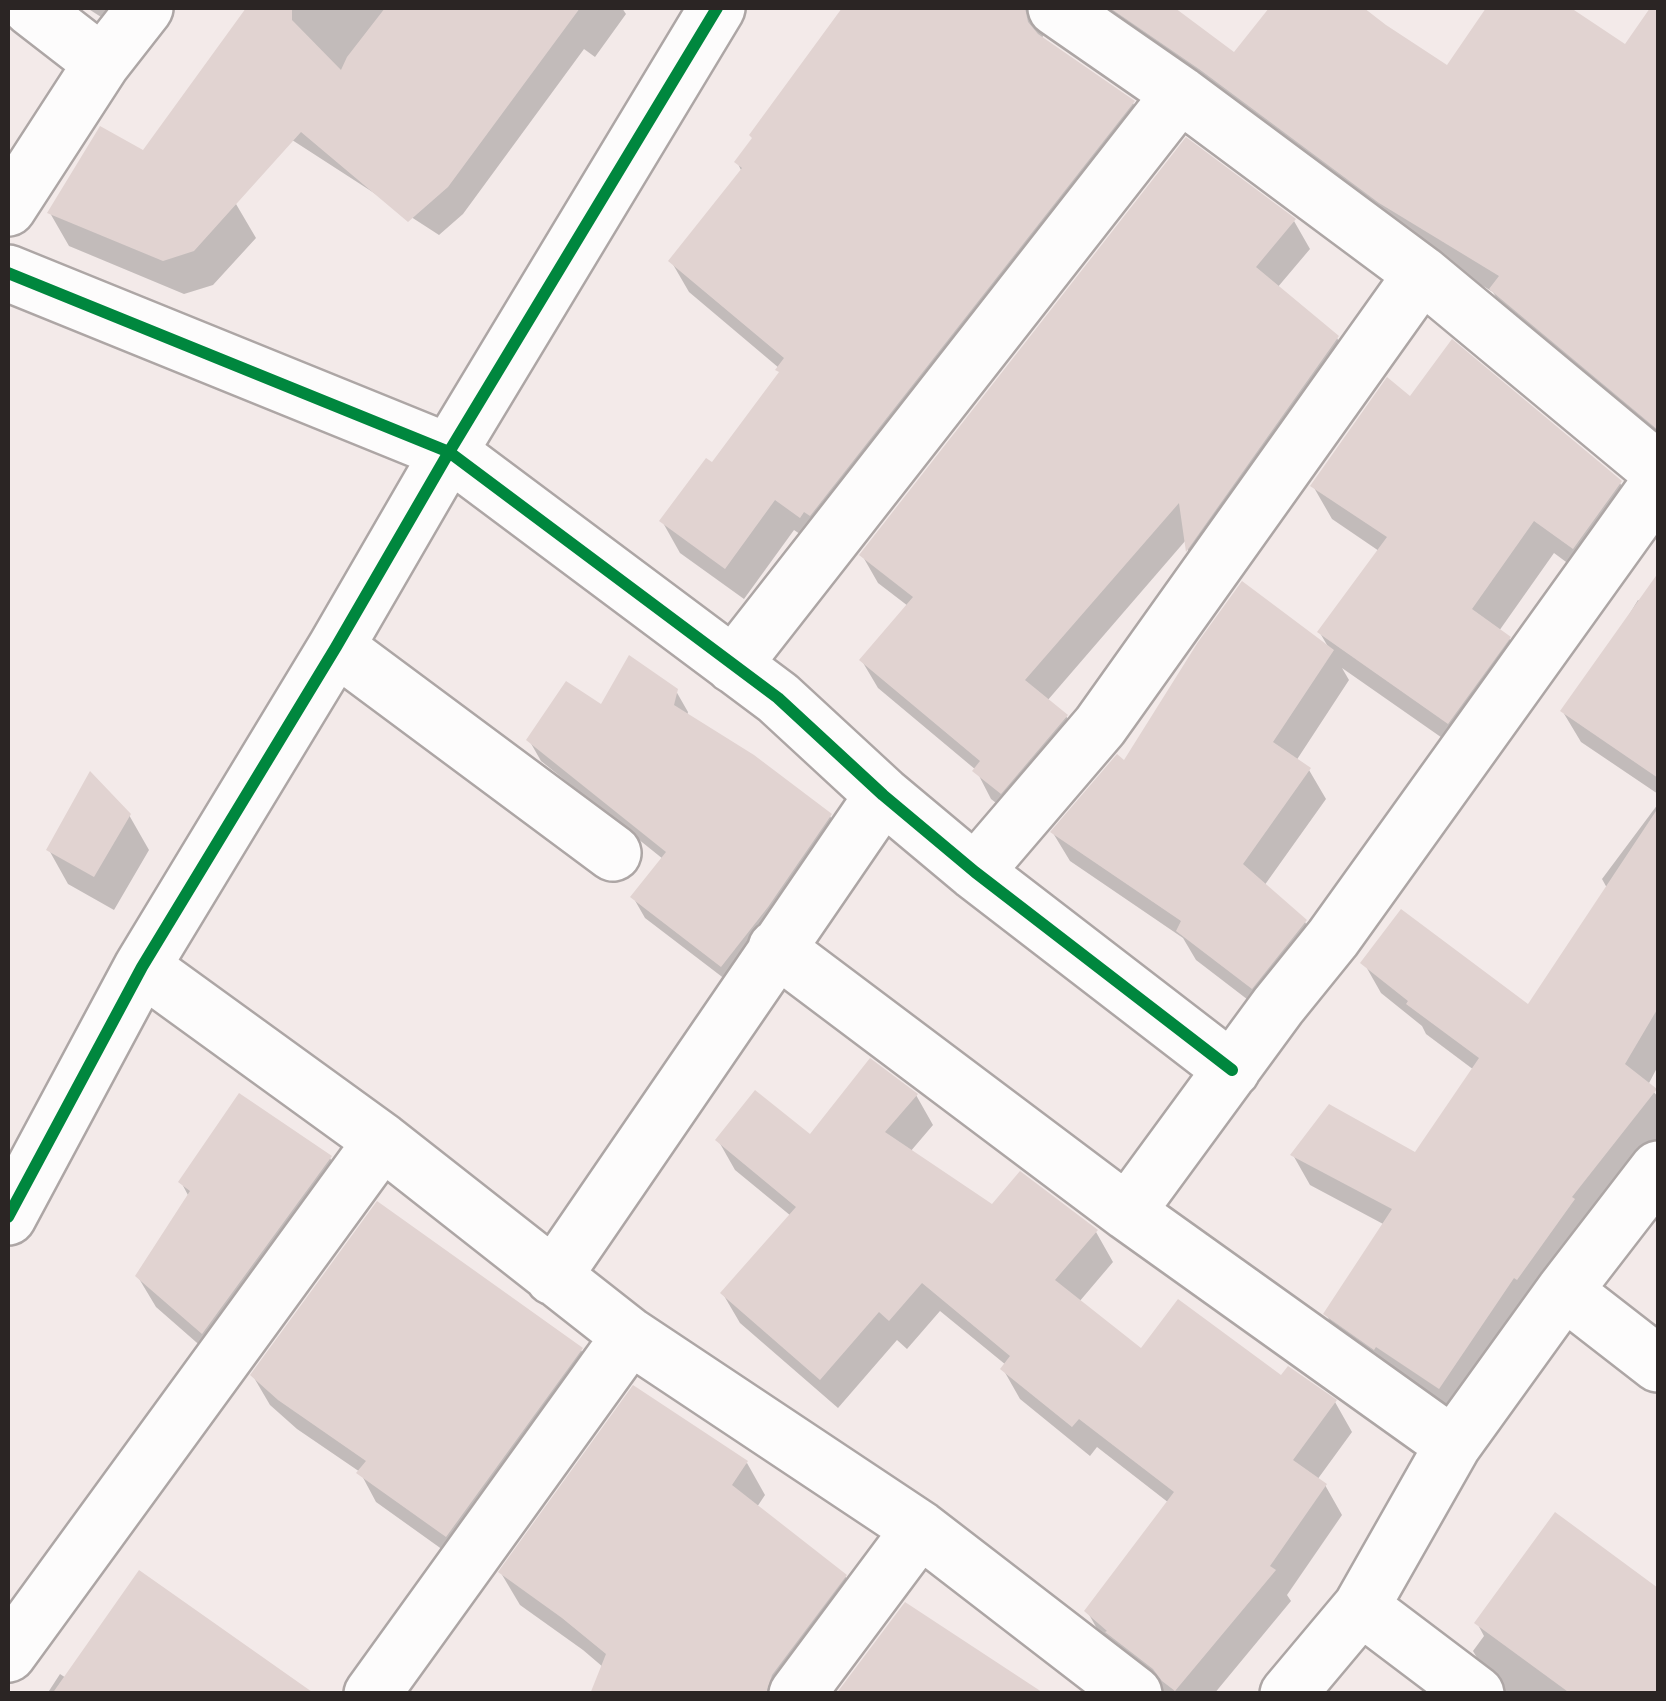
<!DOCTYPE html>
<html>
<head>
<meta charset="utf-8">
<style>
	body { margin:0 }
	#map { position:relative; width:1666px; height:1701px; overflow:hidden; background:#f3eae9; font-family:Overpass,sans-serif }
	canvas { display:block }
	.frame { position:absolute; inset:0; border:10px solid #2b2524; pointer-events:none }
</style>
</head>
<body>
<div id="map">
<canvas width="1666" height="1701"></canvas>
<div class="frame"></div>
</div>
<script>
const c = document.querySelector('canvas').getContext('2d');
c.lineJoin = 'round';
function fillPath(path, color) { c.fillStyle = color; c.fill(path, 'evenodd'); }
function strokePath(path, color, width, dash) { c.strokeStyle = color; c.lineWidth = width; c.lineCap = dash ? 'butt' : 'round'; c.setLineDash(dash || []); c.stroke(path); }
fillPath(new Path2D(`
	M87,8H138L123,31Z
	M249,8H622L626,14L595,57L584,49L463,214L439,235L221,94L205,68Z
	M840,8H1179L1176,12L1234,55L1272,8H1360L1385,27L1448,68L1489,8H1502L1534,29L1549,8H1566L1625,47L1653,8H1658V444L1510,321L1493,292L1047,23L1042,39L1133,103L1151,134L819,547L794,530L744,599L680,553L662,521L712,466L781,374L779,368L689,292L671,261L742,172L737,162L842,11Z
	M101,130L236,204L256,238L213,285L184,294L69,246L50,213Z
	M1294,221L1310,249L1277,288L1337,338L1353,366L1203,577L1188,551L1186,540L1047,701L1066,716L1082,744L1018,820L991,799L976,770L878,688L862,661L908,606L878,583L862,555Z
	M1410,399L1620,483L1640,517L1593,582L1554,553L1499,631L1509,638L1528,672L1468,756L1342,668L1349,680L1296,761L1309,770L1326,799L1264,886L1305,922L1322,951L1269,1016L1196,960L1183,938L1070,861L1053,833L1125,764L1330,650L1320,633L1379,551L1332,519L1313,486Z
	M1638,600L1658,613V794L1581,742L1563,712L1613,641Z
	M676,691L688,712L687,716L830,816L842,837L734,986L645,918L633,897L663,859L541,761L529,740L602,708Z
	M1658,804V1066L1648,1085L1658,1097V1138L1588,1228L1457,1418L1343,1344L1326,1314L1385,1225L1310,1185L1293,1155H1416L1474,1070L1426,1034L1422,1026L1381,993L1364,963L1528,1007L1607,888L1602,879Z
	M129,815L149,850L114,910L68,884L49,850Z
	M916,1095L933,1125L910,1152L992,1208L1096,1232L1113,1262L1079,1302L1141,1351L1282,1379L1335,1402L1352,1432L1317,1480L1325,1485L1342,1515L1287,1595L1291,1601L1214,1694H1166L1126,1662L1104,1641L1087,1611L1169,1503L1097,1447L1090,1456L1020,1399L1003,1369L1006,1365L940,1311L907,1349L897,1340L838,1408L740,1323L723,1294L791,1216L735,1170L718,1140L811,1137Z
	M330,1158L348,1188L220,1363L156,1307L138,1277L189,1197L181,1182Z
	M581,1350L598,1379L464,1565L376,1502L360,1472L297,1429L270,1405L253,1376Z
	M747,1463L765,1495L757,1507L845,1576L864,1609L801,1694H593L610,1673L583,1650L520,1605L501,1573Z
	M1556,1516L1658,1591V1694H1502L1495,1689L1473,1651L1484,1636L1477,1623Z
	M60,1674L66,1678L311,1694H47Z`), '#0003');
fillPath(new Path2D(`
	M246,8H292V20L341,70L347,57L385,8H580L448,187L408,222L301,132L194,251L163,261L47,213L100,126L143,150Z
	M842,8H1025L1028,22L1038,34L1135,101L810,516L804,512L800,518L775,500L725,569L659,521L706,458L712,462L779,372L775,370L784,358L668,261L742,168L734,162L752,138L749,135Z
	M1110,8H1175L1234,52L1269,8H1364L1386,25L1447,65L1486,8H1571L1625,44L1650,8H1658V430L1489,289L1499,276L1379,203L1199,69Z
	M1186,137L1296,219L1256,267L1339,336L1186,552L1179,503L1025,680L1068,715L1001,794L972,771L980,761L859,660L913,597L859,555Z
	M1452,339L1622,481L1573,549L1534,521L1472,609L1511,637L1448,724L1317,632L1387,537L1310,486L1387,377L1410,396Z
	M1658,573V778L1560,711Z
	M1242,581L1334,650L1273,742L1311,768L1243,864L1307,920L1252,989L1176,931L1181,921L1050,832L1117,754L1124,760L1198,642Z
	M629,655L678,689L674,705L754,755L832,814L768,907L721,967L630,897L666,852L526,740L566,681L601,704Z
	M90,771L131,814L94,877L46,850Z
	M1658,808V1008L1625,1064L1657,1089L1572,1197L1575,1199L1517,1280L1514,1278L1439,1389L1376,1347L1374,1350L1323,1314L1392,1209L1290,1155L1329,1104L1415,1152L1479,1058L1406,1004L1408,1001L1360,963L1401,909L1528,1004Z
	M870,1058L918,1094L885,1132L992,1204L1020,1171L1098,1230L1055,1280L1141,1348L1178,1299L1281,1375L1288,1366L1337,1400L1293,1460L1327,1484L1270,1566L1276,1570L1175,1691L1162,1681L1153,1669L1105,1632L1107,1631L1084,1611L1174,1492L1079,1419L1072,1427L1000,1369L1010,1356L922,1283L889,1321L879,1312L820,1380L720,1293L796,1207L715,1140L755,1090L810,1134Z
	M239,1093L332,1156L202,1334L135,1276L190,1191L178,1182Z
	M377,1201L583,1348L446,1537L356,1473L366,1461L278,1400L250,1375Z
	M633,1385L748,1461L732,1485L847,1575L772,1675L766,1694H590L606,1654L562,1618L498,1572Z
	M1555,1512L1658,1588V1694H1571L1474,1623Z
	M139,1570L315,1694H52Z
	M905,1602L1045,1694H836Z`), '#e1d3d1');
const minor = new Path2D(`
	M31,8L102,63
	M1056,8L1180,94L1422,274L1658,470
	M8,208L102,63L145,8
	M8,273L449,452L778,698L883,795L975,872L1232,1070
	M336,647L613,853
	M733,665L1180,94
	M975,872L1100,726L1422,274
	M776,948L1127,1212L1453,1445
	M142,967L382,1141L630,1336L920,1529L1134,1694
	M1127,1212L1278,1006L1333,938L1658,485
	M8,1217L142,967L336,647L449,452L717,8
	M553,1277L883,795
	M1564,1291L1658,1364
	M1361,1607L1476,1694
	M8,1654L382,1141
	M372,1694L630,1336
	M797,1694L920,1529
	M1288,1694L1361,1607L1453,1445L1564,1291L1658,1169`);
strokePath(minor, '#ada6a5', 60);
strokePath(minor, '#fdfcfc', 55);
strokePath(new Path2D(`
	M8,273L449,452L778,698L883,795L975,872L1232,1070
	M8,1217L142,967L336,647L449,452L717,8`), '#00873e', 12);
</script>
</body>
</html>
